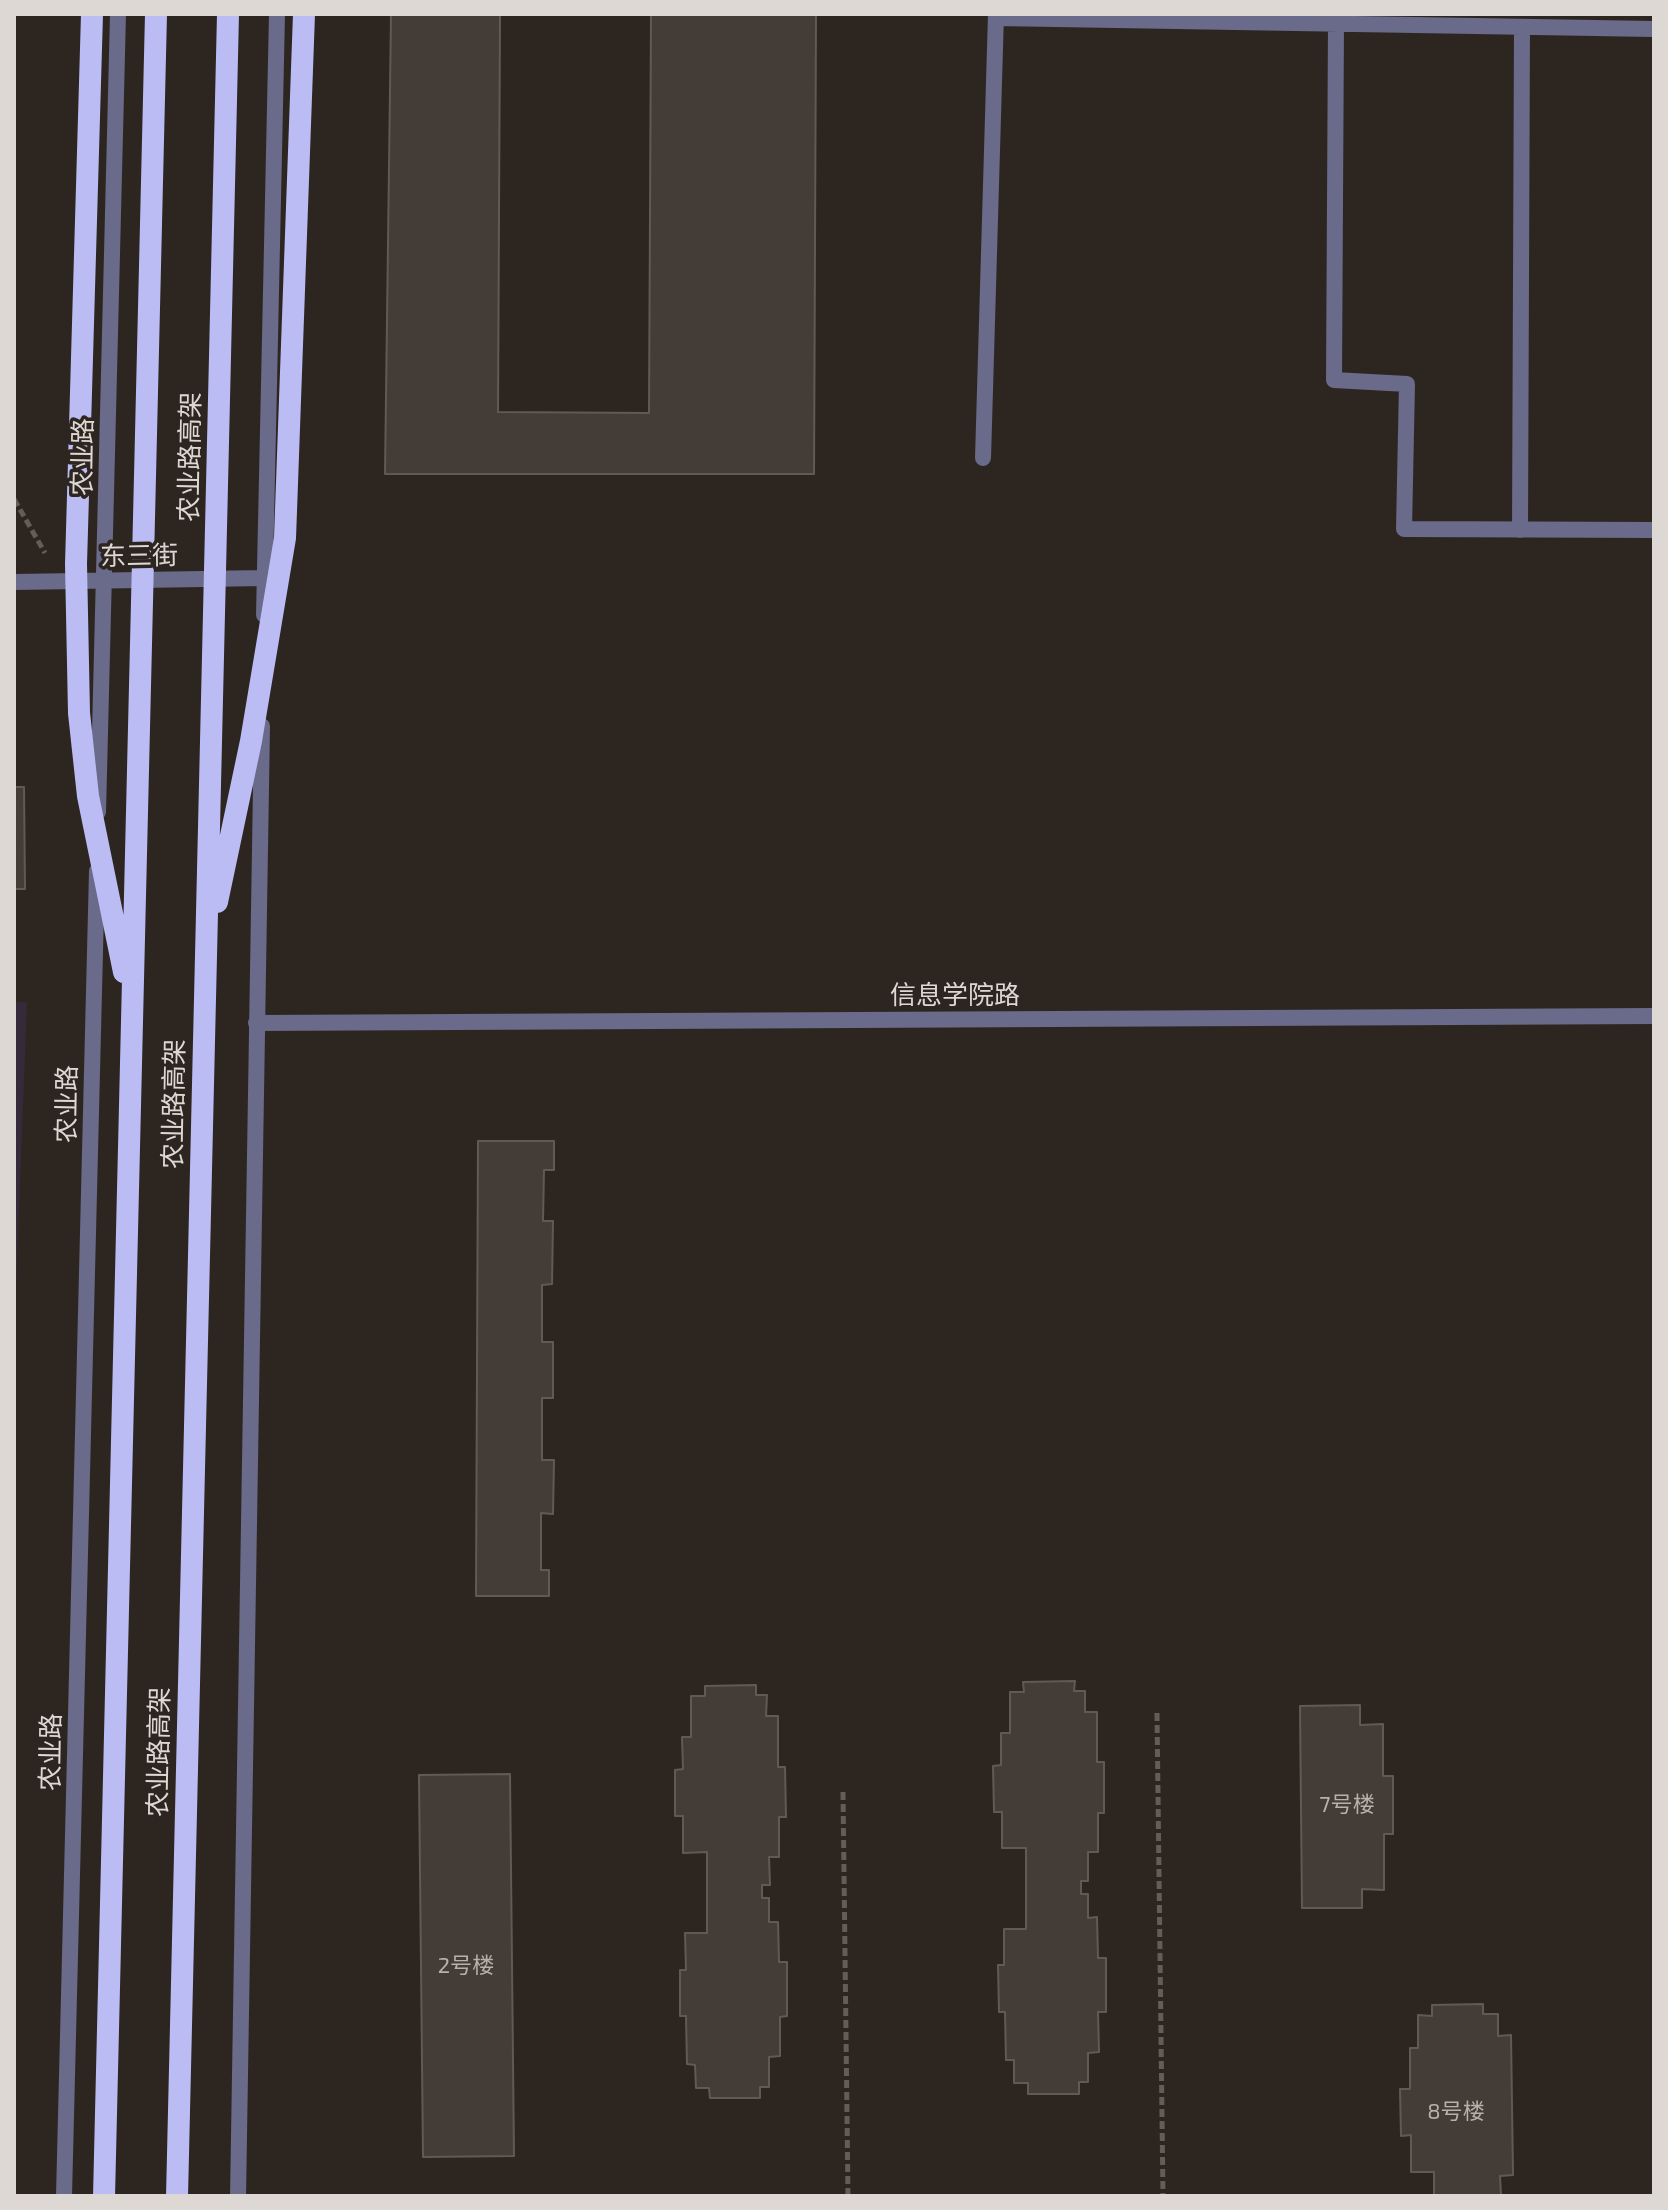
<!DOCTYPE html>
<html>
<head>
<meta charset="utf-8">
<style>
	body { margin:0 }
	#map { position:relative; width:1668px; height:2210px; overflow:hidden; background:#2d2620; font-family:"Exo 2",sans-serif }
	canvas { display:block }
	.frame { position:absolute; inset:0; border:16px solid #ddd8d4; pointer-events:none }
</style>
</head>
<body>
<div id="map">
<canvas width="1668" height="2210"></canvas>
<div class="frame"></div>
</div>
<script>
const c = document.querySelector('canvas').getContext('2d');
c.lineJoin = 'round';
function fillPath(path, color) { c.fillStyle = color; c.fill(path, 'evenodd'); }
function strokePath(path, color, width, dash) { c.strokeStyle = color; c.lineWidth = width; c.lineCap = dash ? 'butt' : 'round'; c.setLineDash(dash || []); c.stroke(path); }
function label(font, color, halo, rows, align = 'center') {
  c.font = font + ' "Exo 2","Noto Sans SC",sans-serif'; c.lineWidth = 7; c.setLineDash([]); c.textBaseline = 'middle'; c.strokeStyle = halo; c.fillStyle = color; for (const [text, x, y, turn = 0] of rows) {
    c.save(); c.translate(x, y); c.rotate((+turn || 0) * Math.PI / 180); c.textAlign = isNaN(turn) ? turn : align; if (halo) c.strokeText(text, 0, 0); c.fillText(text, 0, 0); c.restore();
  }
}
fillPath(new Path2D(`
	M14,1002H27L14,1341Z`), '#352a39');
const building = new Path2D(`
	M391,14H816L814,474H385Z
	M500,14H651L649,413L498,412Z
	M14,787H24L25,889H14Z
	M478,1141H554V1170H544L543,1221H553L552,1284L542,1285V1342H553V1398H542V1460H554L553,1514L541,1513V1570H549V1596H476Z
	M1075,1681L1074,1691H1085V1712H1097V1762H1104V1813H1098V1852H1088V1881H1081V1894H1088V1918L1097,1917L1098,1958H1106V2012H1098L1099,2052L1088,2053V2082H1079V2094H1028V2083H1014V2060H1006L1005,2012H999L998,1965H1004V1929H1026V1848H1002V1812H994L993,1766L1001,1765V1733H1010V1692H1024L1023,1682Z
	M756,1685V1695H767L766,1716H778V1767H785L786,1817H779V1857H769L770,1885H762V1898H769V1922H778L779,1962H787V2016L780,2017V2056L769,2057V2087H760V2098H710L709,2088H696L695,2065L687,2064L686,2016H680V1970H686L685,1933H707V1852L683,1853V1816H675V1770L683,1769L682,1737H691V1696H705V1686Z
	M1360,1705V1725L1383,1724V1776H1393V1834H1384V1890L1362,1889V1908H1302L1300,1706Z
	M510,1774L514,2156L423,2157L419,1775Z
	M1483,2004V2014H1498V2036L1511,2035L1513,2175L1500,2176L1501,2196H1434V2172H1411V2135L1401,2136L1400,2089H1410V2048H1418V2015L1432,2016V2005Z`);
fillPath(building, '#443c36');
strokePath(building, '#625953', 2);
strokePath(new Path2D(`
	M14,499L45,553
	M1157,1713L1163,2196
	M843,1792L848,2196`), '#635c57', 5, [8, 4]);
strokePath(new Path2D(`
	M996,18L1654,29
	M1336,24L1334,380L1407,384L1404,529L1654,530
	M983,458L996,14
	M1520,530L1522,27`), '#6a6a8a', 16);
strokePath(new Path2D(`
	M256,1023L1654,1016`), '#6a6a8a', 16);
strokePath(new Path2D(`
	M14,582L265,578
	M264,615L277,14
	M98,812L118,14
	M64,2196L97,871
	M238,2196L262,726`), '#6a6a8a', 16);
strokePath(new Path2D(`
	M92,14L76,564L79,713L88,796L124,972
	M217,902L251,741L285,538L304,14
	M104,2196L156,14
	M177,2196L228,14`), '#bcbcf5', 22);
label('22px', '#b7b1ac', null, [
	["7号楼",1347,1805],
	["2号楼",466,1966],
	["8号楼",1456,2112]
]);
label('26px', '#ddd8d4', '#2d2620', [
	["农业路",83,457,-89],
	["农业路高架",190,457,-89],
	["东三街",139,556,-1],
	["信息学院路",955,995],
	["农业路",67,1104,-89],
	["农业路高架",174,1104,-89],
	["农业路",51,1752,-89],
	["农业路高架",159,1752,-89]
]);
</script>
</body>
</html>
